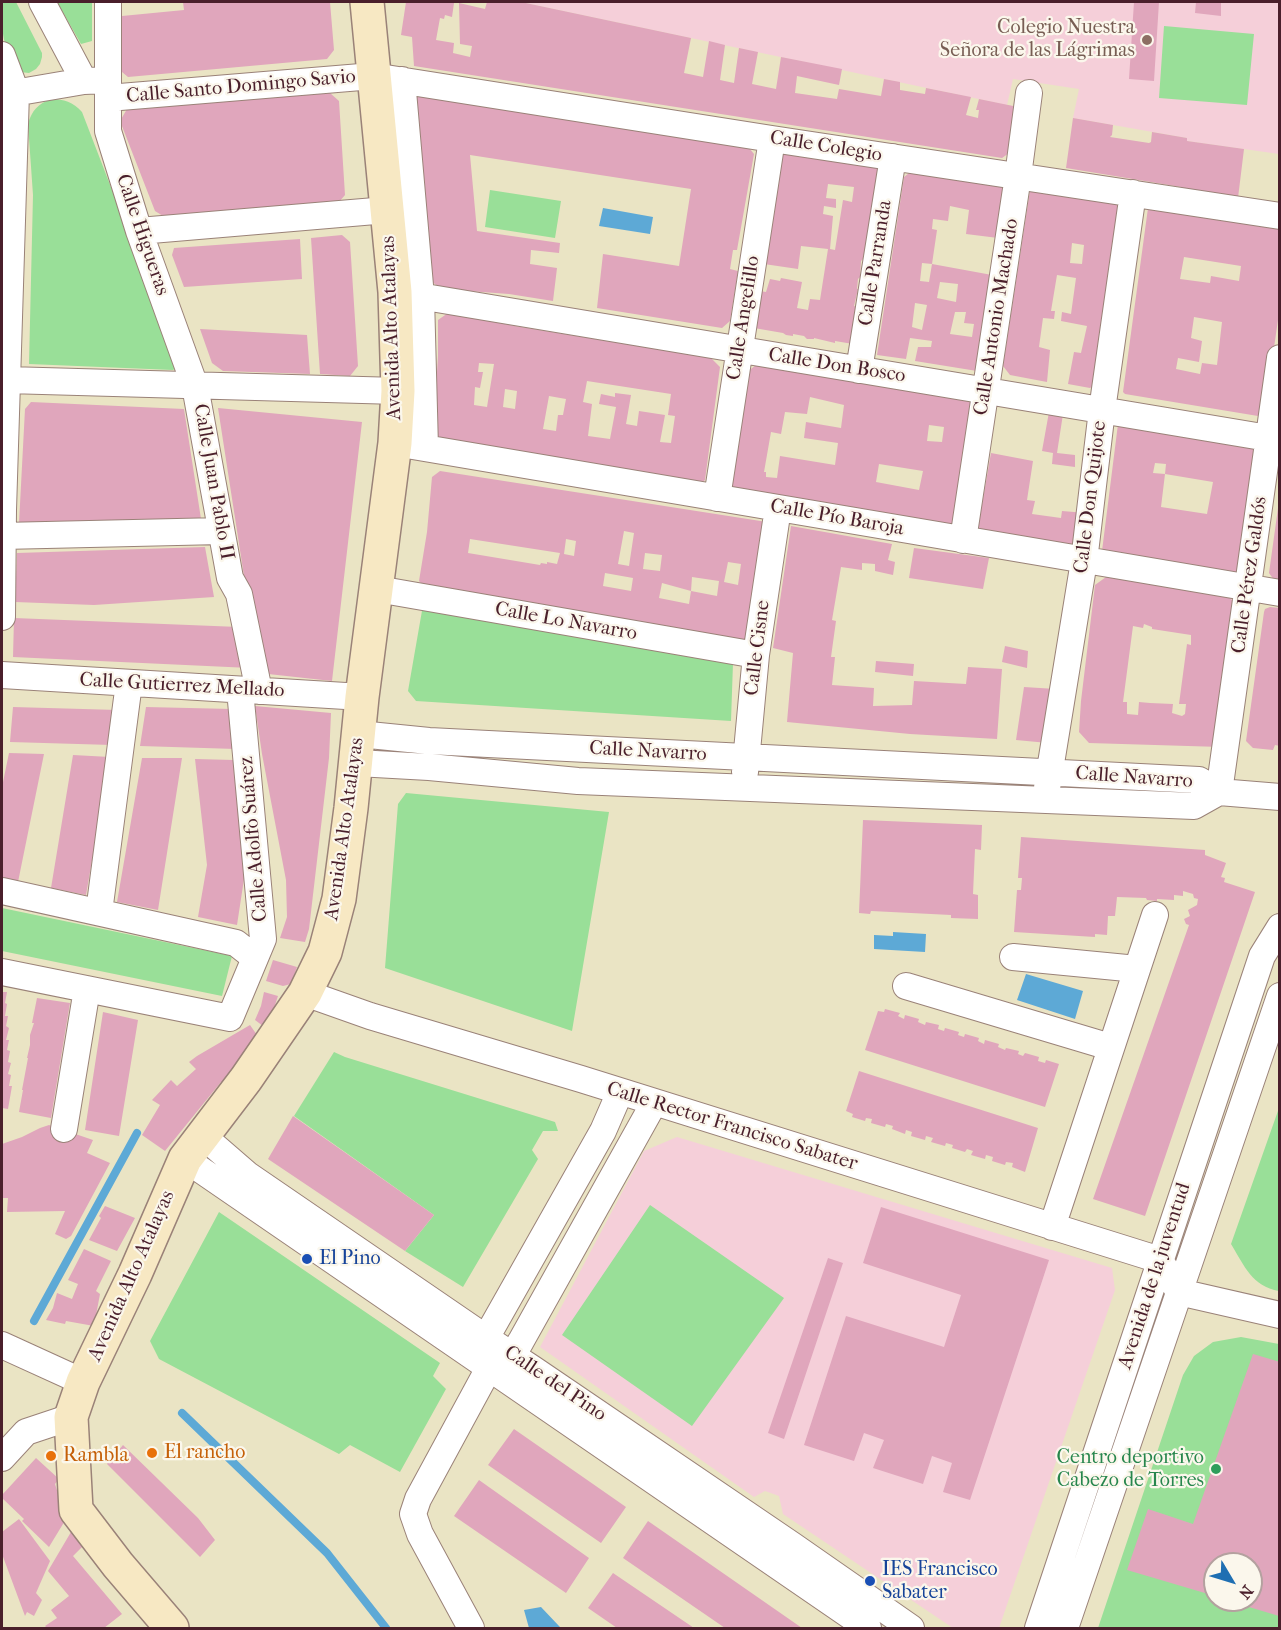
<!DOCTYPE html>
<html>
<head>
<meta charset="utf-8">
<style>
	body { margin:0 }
	#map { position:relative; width:1281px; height:1630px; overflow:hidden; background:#eae4c4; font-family:"IM FELL French Canon",serif }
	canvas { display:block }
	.frame { position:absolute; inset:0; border:3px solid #4a1f2b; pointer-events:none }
	.north { position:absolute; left:1203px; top:1552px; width:60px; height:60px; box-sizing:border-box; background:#fbf7ec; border:2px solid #b4a19f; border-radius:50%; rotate:128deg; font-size:16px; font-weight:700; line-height:24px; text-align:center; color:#4a1f2b }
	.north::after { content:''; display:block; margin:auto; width:21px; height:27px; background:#1f6fb2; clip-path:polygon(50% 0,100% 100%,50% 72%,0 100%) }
</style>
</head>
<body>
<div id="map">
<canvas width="1281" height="1630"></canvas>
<div class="frame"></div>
<div class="north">N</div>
</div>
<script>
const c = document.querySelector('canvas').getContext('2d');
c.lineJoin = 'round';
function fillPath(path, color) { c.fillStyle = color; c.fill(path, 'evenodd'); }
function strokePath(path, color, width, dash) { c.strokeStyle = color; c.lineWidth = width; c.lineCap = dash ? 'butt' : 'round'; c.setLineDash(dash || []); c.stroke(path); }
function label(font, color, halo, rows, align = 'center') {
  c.font = font + ' "IM FELL French Canon",serif'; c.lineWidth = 4.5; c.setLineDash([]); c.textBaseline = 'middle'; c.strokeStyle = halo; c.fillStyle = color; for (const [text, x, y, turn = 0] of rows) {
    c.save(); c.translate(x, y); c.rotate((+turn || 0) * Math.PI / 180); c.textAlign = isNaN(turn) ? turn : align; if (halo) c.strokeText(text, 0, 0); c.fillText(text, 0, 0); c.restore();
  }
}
fillPath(new Path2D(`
	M521,2H1279V154L1187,141V138L1073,118L1079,89L1013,79L1007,105Z
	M677,1137L1112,1268L1115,1290L999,1628H953L783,1514L779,1496L765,1491L754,1497L540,1347L644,1151Z`), '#f5cfd9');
fillPath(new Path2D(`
	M2,2H16L42,53V57L40,64L36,69L29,73L20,72C1,44 2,34 2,2Z
	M57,2H92V41L81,44Z
	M1164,26L1254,34L1247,105L1159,98Z
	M51,99C64,99 73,102 82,112L154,299L176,368L173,370L29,364L33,195L28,124C32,110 38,104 51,99Z
	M490,190L561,201L555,238L485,227Z
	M423,605L733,663L731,721L416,701L408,691Z
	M406,793L609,812L572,1031L385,968L398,804Z
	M2,908L232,956L222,996L2,951Z
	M334,1052L345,1057L555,1122L558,1131H543L532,1150L538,1159L463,1287L405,1251L434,1215L294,1116Z
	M1279,1108V1291C1252,1286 1245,1267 1231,1244Z
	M650,1205L784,1298L692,1426L562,1335Z
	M219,1212L440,1363L433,1376L446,1389L400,1472L350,1445L339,1454L159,1359L150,1341Z
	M1241,1337L1279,1344V1628H1098L1183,1375L1194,1356L1213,1342ZM1215,1564H1251V1600H1215Z`), '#99df98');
fillPath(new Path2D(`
	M603,208L653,217L650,234L599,226Z
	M893,932L926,934L925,952L874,949V935L893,936Z
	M1026,974L1083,991L1075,1019L1017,1000Z
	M541,1607L559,1626L561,1628H529L524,1610Z`), '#5da9d6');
strokePath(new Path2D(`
	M34,1321L137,1133
	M182,1413L327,1553L386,1628`), '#5da9d6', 8);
fillPath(new Path2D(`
	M183,2H330L334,50L327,59L128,77L122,72V16L184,10Z
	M406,2L454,3L452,17L445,15L444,19L440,18L436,40L454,43L453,53L470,57L472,46L460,44L459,3L485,9L487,2H521L691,38L684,73L703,77L709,41L725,45L720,80L734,83L739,48L758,52L752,84L776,89L781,57L842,69L839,85L797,76L795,93L837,99L839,89L881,96L884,79L900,82V90L925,94L926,88L971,97L966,115L978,118L979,110H976L979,99L1018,107L1012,151L1002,158L414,66L412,37L401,35Z
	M1134,2H1159L1154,81L1129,79Z
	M1196,2H1221V16L1195,13Z
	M414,91L745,143L754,154L737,250H733L730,269L738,271L730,321L722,328L597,308L603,254L679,266L691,189L470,155L477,231L560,243L559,253L531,250L530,264L557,268L553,301L509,294L441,289L430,280Z
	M330,93L339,101L345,195L339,202L163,216L155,211L120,121L127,109Z
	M1073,118L1113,125L1112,135L1110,137L1149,143L1151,142L1152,132L1187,138V141L1244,149L1238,198L1180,190L1181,187L1066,168Z
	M782,149L874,164L881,173L868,255H863V259L861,261L860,277L858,279L857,289H858L854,306L859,307L853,344L835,341V343L814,338V339H807L804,336L793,334V336L786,335L783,333L754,328L760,291L766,292L770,279L780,281L781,278L802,282L797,308L808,310L810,299L820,300L828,249L801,246L798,269L764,264ZM828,184L854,187L852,202L843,200L835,250L830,249L833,216L823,214L824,206L836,208V199L826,198Z
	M913,170L999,184L1004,190L998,238L966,234L969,210L950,206L948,221L933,219L932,229L937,230L932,264L922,263L920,281L929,282L932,264L992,275L977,371L915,361L918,347H931L932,341L910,338L906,359L877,355L904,177ZM940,282L958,284L956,302L937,298ZM915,303L927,305L922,330L912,327ZM955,312H966L964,323L974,324L972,337L950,334Z
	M1030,190L1116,201L1122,210L1097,383L1090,388L1068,384L1074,352L1081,353L1087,326L1061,321L1062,312L1071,314L1076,278L1057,275L1051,311H1055L1054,319L1043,318L1039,347L1050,350L1047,382L1010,375L1003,366ZM1072,243L1084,245L1082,264L1070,263Z
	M1148,208L1280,229V306L1264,417L1125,394L1123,392ZM1184,257L1241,266L1239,281L1211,276L1210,283L1180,279ZM1194,317L1222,322L1217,365L1202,363L1200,374L1176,369L1178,358L1199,362L1202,341L1191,338Z
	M342,235L350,242L358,366L350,376L320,374L311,238Z
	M300,239L302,279L184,287L172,255L174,248Z
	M448,313L515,326L711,358L720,367L705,480L696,488L442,446L433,435L438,356V320ZM479,363L494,364L487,407L474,405L475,387L480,388L483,372H478ZM587,381L671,394L668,415L675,416L671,443L660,442L665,415L639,411L637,426L626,424L631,395L615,393V397L601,394L599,404L616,407L610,439L588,436L592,404L583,402ZM505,389L517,391L515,409L503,407ZM549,396L566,399L563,415H558L556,431L543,429Z
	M200,329L307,335L310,374L223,371L212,363Z
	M756,365L973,399L954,529L730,491L747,372ZM810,397L844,405L841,428L806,422L804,438L838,443L835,465L780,456L777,478L766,477V472H764L771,432L781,434L785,412L807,414ZM929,425L944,427L942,442L927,441ZM879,464L923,471L919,490L876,482Z
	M31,402L184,409L201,519L19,523L25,409Z
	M218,408L362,422L332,681L259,673Z
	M1049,412L1063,414L1057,453L1075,455V467L1052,464L1053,453L1042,451Z
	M1118,424L1254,445L1259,453L1242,574L1103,553L1102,551ZM1155,463L1166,464L1165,474L1213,482L1207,514L1161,507L1165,474L1153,473Z
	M991,453L1033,461L1027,500L1035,501L1032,514L1061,518L1062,511L1086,513L1082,548L977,533Z
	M440,471L767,522L751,636L740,642L428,591L419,581L427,532L432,477ZM624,531L634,533L629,566L618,564ZM470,539L560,553L557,564L547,562V564L541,563L540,565L468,553ZM566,539L576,541L574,556L564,554ZM645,553L662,555L660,571L643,569ZM728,562L741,564L738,585L724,582ZM605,573L633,578L631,591L603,586ZM692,577L719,581L717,596L691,591L689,604L659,598L662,583L691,591Z
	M1278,508H1280V581L1274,580L1269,573Z
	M791,526L892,544L888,560L895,562L893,575L875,571V564L862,563V570L841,567L832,620L836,621L831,657H835L832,685L874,688L873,706L912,705L914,681L966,684L968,667L1002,669L997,739L910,734L787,722L793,653L773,648Z
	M205,547L214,597L94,605L15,602L17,553Z
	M914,548L989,558L983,589L909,578Z
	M1106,577L1230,598L1239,607L1221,747L1089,743L1079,732L1081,701L1095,585ZM1144,624L1152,627V629L1191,635V645L1187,644L1179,704H1186L1185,714L1182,716L1172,713L1173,704L1150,703L1139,702L1138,715L1127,714V702H1123L1133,626L1143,628Z
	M1270,607L1280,608V746L1275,745L1273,750L1253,748L1246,741L1264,612L1265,609Z
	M14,618L239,627L250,668L13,657Z
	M1005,646L1028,651L1027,668L1002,662Z
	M876,661L914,664L913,676L875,672Z
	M1024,687L1056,689L1048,743L1016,740Z
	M255,706L331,713L329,758L309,929L305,942L280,938L287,917L286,880L262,754Z
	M13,707L118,710L112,745L10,742Z
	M146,707L232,709L236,749L140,746Z
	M9,753L44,754L18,882L2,879V787Z
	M73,755L110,757L86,895L51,888Z
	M142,758H182L158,910L117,902Z
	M195,759L234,760L246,866L237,925L198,917L207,865Z
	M863,820L982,825L981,850L975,849L973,894L978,895V919L951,918V915L871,911L870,914L859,913Z
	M1021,837L1205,850V855L1226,863L1221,877L1225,878L1224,882L1255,892L1145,1216L1093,1199L1189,925L1186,924L1184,919L1190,916L1188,910L1197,905L1198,899L1194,898L1193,894L1183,891V896L1174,895V900L1157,899V901L1147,900L1146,898L1117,897L1115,916H1108L1107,935L1095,934V937L1014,932L1017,890H1021L1022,878H1018Z
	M273,960L297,967L291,984L283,986L266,981Z
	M2,992H7L5,1003L7,1004L5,1016H8L6,1026L9,1028L6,1040H9L7,1050L10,1051L8,1062L11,1063L8,1074L11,1075L9,1086H12L8,1109L2,1108Z
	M264,992L278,996L272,1014L263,1026L255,1020L261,1006Z
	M37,998L70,1003L51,1118L19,1112L23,1090H22L28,1058H27L30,1045V1035L34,1023H32Z
	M885,1009L900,1013L898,1016L904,1019L905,1015L919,1019L918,1022L925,1025L926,1022L939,1025L938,1029L944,1031L945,1028L959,1032L958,1035L964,1037L965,1034L979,1038L978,1041L984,1044L985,1040L999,1044L998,1047L1005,1050L1006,1048L1019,1051L1018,1054L1023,1056L1025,1053L1039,1057L1038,1061L1045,1063L1046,1060L1059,1064L1045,1107L865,1050L878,1011L884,1012Z
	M103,1012L138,1020L119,1136L85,1130Z
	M250,1025L257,1035L251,1045L224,1085L221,1082L165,1151L142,1135L160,1105L152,1100L171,1080L177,1086L196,1069L189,1062L197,1056Z
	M859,1071L1038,1128L1025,1172L1012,1167L1013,1163L1006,1162L1005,1165L992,1161L993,1157L986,1155L985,1159L971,1155L973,1151L967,1149L965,1152L952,1148L953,1145L946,1143L945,1146L931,1142L933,1138L926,1136L925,1140L911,1136L912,1132L906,1130L905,1134L892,1129L893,1126L886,1124L885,1127L871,1123L872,1119L866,1118L865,1121L852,1117L853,1114L846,1111Z
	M293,1116L434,1215L405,1251L268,1159Z
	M49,1125L93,1140L87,1153L110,1163L71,1236L66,1239L55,1234L65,1211L7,1212L8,1198H2V1144L22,1137L40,1128Z
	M105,1206L135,1218L117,1251L89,1240L101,1218L99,1216Z
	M881,1207L1049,1260L970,1500L943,1492L952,1463L932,1456L923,1484L873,1468L884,1440L864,1433L854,1461L804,1445L846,1316L944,1347L961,1295L863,1263Z
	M84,1249L111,1261L96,1291L100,1294L94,1326L66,1321L65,1324L46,1320L53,1308L57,1293L72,1299L78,1284L68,1280Z
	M828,1258L843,1263L784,1439L768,1433Z
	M1253,1354L1280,1362L1279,1616L1229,1601L1251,1600V1564H1215V1596L1127,1570L1148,1509L1193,1524Z
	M514,1429L626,1507L601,1543L488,1465Z
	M123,1445L198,1518L215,1540L200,1557L107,1464Z
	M36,1458L59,1479L55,1484L66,1519L49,1547L22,1521L24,1519L2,1498V1495Z
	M479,1480L589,1558L566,1593L454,1516Z
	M19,1519L50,1561L36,1593L42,1600L34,1616L27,1612L25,1616L2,1554V1532Z
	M648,1521L802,1628H725L623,1558Z
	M71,1532L83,1546L73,1556L122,1614L104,1628H47L45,1626L57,1618L51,1610L69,1596L48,1571Z
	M613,1573L694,1628H617L588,1608Z`), '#e0a6bc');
const minor = new Path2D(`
	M42,2L84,81
	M108,2V131L139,231L195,386L230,578L239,594L259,691
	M2,55L16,92L3,510L2,617
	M402,80L421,297L425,448
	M2,95L84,81L108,80
	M108,98L373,76L772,139L1280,216
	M139,231L387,210
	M395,292L1280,440
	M859,370L893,157
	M7,380L398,391
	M395,443L1280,593
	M717,498L772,139
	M2,536L221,531
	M963,540L1018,176L1029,93
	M377,589L756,655
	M2,675L362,697
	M359,734L429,741L1199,780L1219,792L1280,797
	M357,763L429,767L578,781L1194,806L1219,792
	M745,772L756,655L778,508
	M1047,788L1084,561L1102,410L1133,193
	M1219,792L1280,358
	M2,891L236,943L255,958
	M99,912L129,683
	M1013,957L1137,969
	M2,972L230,1018L263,939L240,690
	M906,986L1110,1047
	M305,993L370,1016L581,1079L1160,1260L1179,1292L1280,1315
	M64,1129L87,989
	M203,1136L248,1175L486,1338L533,1369L792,1545L911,1628
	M185,1159L868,1628
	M1052,1227L1155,915
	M2,1345L83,1382
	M497,1364L512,1356L521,1341L654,1103
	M2,1458L26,1432L71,1417
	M471,1628L420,1534L413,1514L418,1499L489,1368L486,1338L603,1131L620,1092
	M1038,1628L1262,956L1280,927
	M1065,1628L1280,996`);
const secondary = new Path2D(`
	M172,1628L118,1565L76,1510L71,1417L83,1382L135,1274L185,1159L246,1079L305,993L325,952L339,899L351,808L362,697L395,443L398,391L395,292L367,2`);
strokePath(minor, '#9a8278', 28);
strokePath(secondary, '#9a8278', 36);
strokePath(minor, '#fff', 26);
strokePath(secondary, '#f7e8c3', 33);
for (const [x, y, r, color] of [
	[1147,40,6,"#8d6e63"],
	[307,1259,6,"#1a4fb4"],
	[152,1453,6,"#e8710a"],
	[51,1456,6,"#e8710a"],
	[1216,1469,6,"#2e9e5b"],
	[870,1581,6,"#1a4fb4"]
]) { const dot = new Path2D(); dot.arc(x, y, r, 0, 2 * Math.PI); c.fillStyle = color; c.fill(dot); strokePath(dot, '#fbf7ec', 2); }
label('20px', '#785e54', '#fbf7ec', [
	["Colegio Nuestra",1135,28],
	["Señora de las Lágrimas",1135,51]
], 'right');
label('20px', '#4a1f2b', '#fbf7ec', [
	["Calle Santo Domingo Savio",241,87,-5],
	["Calle Colegio",826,147,9],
	["Calle Higueras",142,235,71],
	["Calle Parranda",876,263,-81],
	["Calle Antonio Machado",997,317,-81],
	["Calle Angelillo",744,318,-81],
	["Avenida Alto Atalayas",392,328,-92],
	["Calle Don Bosco",837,366,9],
	["Calle Juan Pablo II",213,482,80],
	["Calle Don Quijote",1091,497,-83],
	["Calle Pío Baroja",837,518,10],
	["Calle Pérez Galdós",1250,575,-82],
	["Calle Lo Navarro",566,622,10],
	["Calle Cisne",758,648,-83],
	["Calle Gutierrez Mellado",182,686,3],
	["Calle Navarro",648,752,3],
	["Calle Navarro",1134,778,4],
	["Avenida Alto Atalayas",345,829,-82],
	["Calle Adolfo Suárez",254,839,-95],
	["Calle Rector Francisco Sabater",732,1127,17],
	["Avenida Alto Atalayas",132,1276,-66],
	["Avenida de la juventud",1155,1276,-72],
	["Calle del Pino",555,1384,34]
]);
label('20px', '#164399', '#fbf7ec', [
	["El Pino",319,1259],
	["IES Francisco",882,1570],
	["Sabater",882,1593]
], 'left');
label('20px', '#c56008', '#fbf7ec', [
	["El rancho",164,1453],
	["Rambla",63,1456]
], 'left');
label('20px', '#27864d', '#fbf7ec', [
	["Centro deportivo",1204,1458],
	["Cabezo de Torres",1204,1481]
], 'right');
</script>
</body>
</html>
